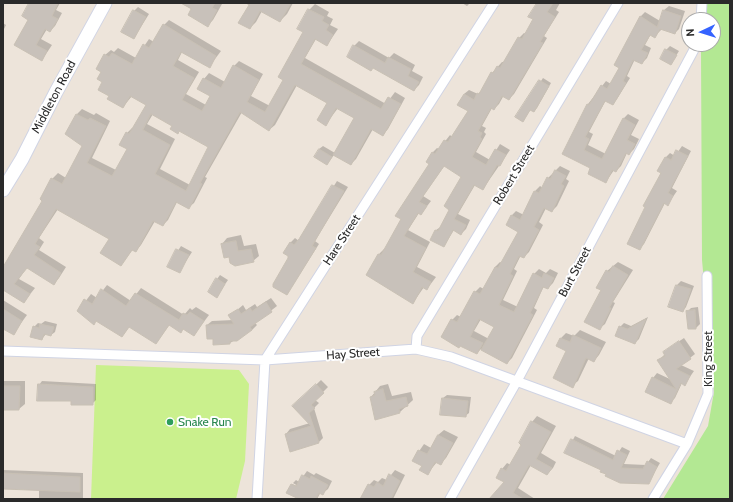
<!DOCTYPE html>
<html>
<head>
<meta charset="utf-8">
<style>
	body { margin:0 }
	#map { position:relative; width:733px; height:502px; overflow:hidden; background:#ede4da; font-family:Cabin,sans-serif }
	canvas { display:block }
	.frame { position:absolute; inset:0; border:4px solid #2a2a2a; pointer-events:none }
	.north { position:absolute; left:681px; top:12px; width:40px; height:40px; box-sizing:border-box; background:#fff; border:1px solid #aaa; border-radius:50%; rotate:266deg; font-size:11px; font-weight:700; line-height:16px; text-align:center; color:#2a2a2a }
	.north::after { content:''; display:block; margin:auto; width:14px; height:18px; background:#3563ff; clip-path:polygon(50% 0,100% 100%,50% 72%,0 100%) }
</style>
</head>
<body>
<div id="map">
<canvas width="733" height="502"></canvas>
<div class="frame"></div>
<div class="north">N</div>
</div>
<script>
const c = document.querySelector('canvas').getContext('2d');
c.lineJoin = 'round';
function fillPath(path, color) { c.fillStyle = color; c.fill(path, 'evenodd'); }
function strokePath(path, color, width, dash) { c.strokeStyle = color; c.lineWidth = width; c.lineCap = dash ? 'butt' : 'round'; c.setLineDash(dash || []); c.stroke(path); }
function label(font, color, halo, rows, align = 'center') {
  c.font = font + ' Cabin,sans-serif'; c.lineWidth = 4; c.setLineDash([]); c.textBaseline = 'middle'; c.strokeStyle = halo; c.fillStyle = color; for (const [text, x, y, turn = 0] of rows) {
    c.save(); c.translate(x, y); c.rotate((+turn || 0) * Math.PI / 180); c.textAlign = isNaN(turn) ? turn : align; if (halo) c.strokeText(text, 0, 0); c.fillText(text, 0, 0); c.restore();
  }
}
fillPath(new Path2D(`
	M706,3H730V499H663L708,426L714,392L702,260L701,51V44H713V20H704Z`), '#b3e893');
fillPath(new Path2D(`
	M96,365L239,370L249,384L245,461L236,499H91Z`), '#caf08d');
fillPath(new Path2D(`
	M30,3H60L56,10L62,13L55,26L50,31L47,29L41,39L52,45L42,60L15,44L29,19Z
	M183,3H219L222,4L213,20L208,25L193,8Z
	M247,3H293L287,14L280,21L262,11L256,22L250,28V5Z
	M462,3H470L467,6Z
	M534,3H560L556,10L559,12L544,36L547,38L514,94L509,99L504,95L499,104L494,109L492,108L482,126L486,128L484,132L486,134L476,152L490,160L500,144L510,150L483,189L475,185L458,214L470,220L466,229L461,234L454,230L444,246L431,239L436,230L442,226L450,209L463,176L445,165L423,196L431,201L421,214L419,213L408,230L430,242L417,267L436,277L427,289L424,287L413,303L367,275L379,254L384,249L385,250L431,164L432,153L437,148L439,149L450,135L452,137L469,110L464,94L469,90L478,94L483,89L492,73L502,62H504L519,38L524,33L526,34L534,19L537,5Z
	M315,4L329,12L327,16L333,19L330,25L338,29L327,45L316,39L305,58L386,104L395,92L405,98L388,129L383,135L373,129L356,159L351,164L334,155L327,164L319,149L323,146L335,153L355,118L338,108L326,124L328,103L297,85L275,125L269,130L242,112L205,177L207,178L194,203L188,208L177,202L168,220L163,225L155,221L141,245L136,251L133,249L121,265L111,238L58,209L39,238L44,242L39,250L66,267L59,278L54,284L27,267L19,279L35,288L24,302L3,289V269L44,201L52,179L58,173L66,178L83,145L66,134L77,114L82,109L94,115L96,113L110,121L92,158L116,170L128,148L127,133L132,128H134L147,104L132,96L123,107L110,95L104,82L102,72L105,55L111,50L114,52L118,48L136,58L149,39L154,42L164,25L169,20L221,51L209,67L182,52L178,60L199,72L186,94L206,105L211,95L204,79L209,73L225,82L234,66L239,61L263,74L251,96L270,106L284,80L304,32L299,29L309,10ZM153,114L209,146L190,185L160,169L175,139L147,124Z
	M669,6L685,11L679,29L675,33L662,29L655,36L651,34L645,45L651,48L647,58L642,63L635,59L627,76L630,78L617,99L613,104L606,100L589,132L593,134L588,145L606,154L623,119L628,114L639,120L631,135L639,139L634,149L629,154L627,153L621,166L616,171L614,170L606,182L592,168L564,154L588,104L606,81L611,84L621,68L640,17L645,12L660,21L664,10Z
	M138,7L149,14L134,38V11Z
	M3,23L6,25L3,31Z
	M359,41L389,58L394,53L415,65L412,71L423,77L419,85L414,90L354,46Z
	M670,46L679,51L671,64L666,50Z
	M543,78L551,83L537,108L534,111L531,109L525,118L517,117Z
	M682,146L691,151L672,188L677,191L668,204L665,203L644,244L640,248L665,158L670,153L675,156Z
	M560,166L570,171L566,179L569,181L557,206L552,211L546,208L539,222L543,225L529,252L524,257L521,255L514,269L517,271L503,300L518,307L534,274L539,269L546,273L550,269L558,273L553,283L548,288L544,286L534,308L537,310L512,358L507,363L481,349L477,353L452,320L457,315L461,317L475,292L480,287L484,289L495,267L500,262L502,263L520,231L511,216L516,211L524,215L535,191L540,186L543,188L548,178ZM481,319L495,327L489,339L474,331Z
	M337,181L348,187L315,241L319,244L287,294L273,286L289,258L290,243L295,238L299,241L300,239Z
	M241,235L244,246L256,244L259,256L253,261L230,256L222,244L227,238Z
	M181,246L192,252L179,272L168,266Z
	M618,262L633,270L613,302L615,303L605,324L600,328L607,271Z
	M220,275L228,280L217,296V279Z
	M681,281L694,286L686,307L683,311L670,306L677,285Z
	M107,285L131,301L141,288L184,315L190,308L192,310L196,307L209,315L194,335L184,328L181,331L170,324L156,343L130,326L122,336L97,320L78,311L91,294L97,298Z
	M271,298L277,306L255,323L257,325L252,330L230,343L214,338L207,325L212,321L233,320L230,316L243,305L246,310L255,304L257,307Z
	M3,300L27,315L13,334L3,327Z
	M698,307L700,324L696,328H689L688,311L691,308Z
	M648,317L639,339L635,343L620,327L624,323L631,326Z
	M45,321L57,324L55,332L51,335L46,334L42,339L34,327L38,323L41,324Z
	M580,330L606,342L599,355L594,361L589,358L578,381L572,386L567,350L557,345L561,338L566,333L574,336Z
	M684,338L695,354L681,365L694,371L685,384L682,383L675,398L670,403L653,378L657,373L672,380L659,360L665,354L664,352L669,348Z
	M321,380L328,387L315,400L319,403L314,408L323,438L318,443L286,434L290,429L310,423L294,406Z
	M3,381H25V404L19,409H3Z
	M42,381L96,384V400L92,404L72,400L39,385Z
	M388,384L392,396L411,392L413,400L400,412L376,418L371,397L380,386Z
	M447,395L471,397L469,413L465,416L443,398Z
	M537,416L556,426L541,453L556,462L553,468L547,474L531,465L518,488L535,499H491L506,482L502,469L507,463L511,465L523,444L532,422Z
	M444,430L458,437L446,458L440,464L437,462L428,473L423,465L413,460L424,444L431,448L438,435Z
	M575,436L616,456L622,447L630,451L624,464L646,465L651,458L660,463L648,483L607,474L602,469L566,453Z
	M3,470L83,473V499H87H39V489L3,488Z
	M395,470L405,475L393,499H364L369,485L374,480L378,482L382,478L387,480Z
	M307,471L314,475L316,473L332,481L328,489L323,493L321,492L317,499H301L288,492L292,484L301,488L293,483L296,480L299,482Z`), '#0003');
const building = new Path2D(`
	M29,3H58L52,16L58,19L50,32L45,29L36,45L47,51L42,61L14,45L28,20L22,16Z
	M181,3H215L212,8L217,10L208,27L188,15L191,9Z
	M246,3H291L280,22L260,11L250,29L238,23L249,5Z
	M537,3H553L547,12L555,17L540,42L543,43L509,100L502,96L494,110L491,108L478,131L482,133L480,137L482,139L472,157L486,165L495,149L506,155L500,166L497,165L483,190L474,185L454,219L466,225L461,235L453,230L444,247L430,240L435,230L438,231L449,210L444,206L461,177L444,166L419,202L427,206L421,215L418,213L404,236L426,248L413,272L431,282L427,290L422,287L413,304L366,275L378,254L381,255L401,219L395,216L429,164L426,162L432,152L435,154L444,140L448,142L468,111L457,105L464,94L474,100L477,93L479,94L491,72L493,73L497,66L500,68L518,37L522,39L533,19L528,17Z
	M308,9L324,17L322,21L329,25L326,30L333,35L327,46L315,39L301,64L381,109L388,97L401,104L383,136L371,129L351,165L333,155L354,118L336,108L326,126L317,120L327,103L295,85L269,131L240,112L200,183L202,184L189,209L176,202L163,226L153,221L136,252L132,250L121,266L100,253L109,239L56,209L35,244L40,247L34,255L61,273L54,285L27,268L14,284L30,294L24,303L3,290V267L42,201L40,199L51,178L62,184L82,146L65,134L76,114L88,120L90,118L106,126L87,163L112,176L127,149L119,145L126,132L129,134L146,105L130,96L123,108L107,99L109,96L98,90L102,82L97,79L101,72L96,69L104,54L109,57L112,53L132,64L143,44L149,48L163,24L216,56L210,68L181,52L173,66L194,78L182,100L202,111L210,96L197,89L203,78L221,88L233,65L259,80L247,102L265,112L283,80L278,77L303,32L297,29ZM151,114L172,126L170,129L178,134L179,131L208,147L186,191L155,174L170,145L143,130Z
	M133,10L146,17L134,39L121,32Z
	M663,10L681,16L675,34L660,29L655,38L650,35L641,50L648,53L642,64L633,60L623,81L626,83L613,105L605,101L585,137L589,139L584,150L602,159L623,118L635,125L627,140L635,144L629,155L626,153L616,172L612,170L606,183L588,174L590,168L562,154L587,104L589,105L601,85L607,89L619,68L614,65L640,16L657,27Z
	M353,45L385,63L388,57L411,69L408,76L419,82L414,91L373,68L371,71L347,57Z
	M665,49L677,55L671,65L660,59Z
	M539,80L549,86L534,112L530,110L523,122L515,117Z
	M319,149L332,157L327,165L314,157Z
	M676,150L688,156L668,193L673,196L668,206L664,203L640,250L627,244L645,207L643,206L661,173L657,171L665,157L671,160Z
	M555,170L566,176L561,184L564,186L552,212L544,208L534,227L539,230L524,258L519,256L510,274L513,276L499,305L514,312L533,273L542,278L544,273L554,278L548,289L543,287L530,313L533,315L507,364L481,350L494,327L479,319L470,337L483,343L477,354L460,346L459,348L441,337L451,319L457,322L474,291L480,294L495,267L498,268L518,232L506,225L511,215L520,220L534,191L539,193L547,177L550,179Z
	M332,185L344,191L312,246L316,248L287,295L273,287V284L288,258V256L283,253L290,242L294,245L299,239Z
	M236,241L238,251L251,249L254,262L235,266L230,263L229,257L224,258L221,244Z
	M176,249L189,255L180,273L167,267Z
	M613,266L628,275L609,308H611L600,330L584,322L601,290L596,288L606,270L609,272Z
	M216,278L225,284L217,298L208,292Z
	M676,285L691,289L683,312L668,307Z
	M101,289L126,306L135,293L179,320L183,313L187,315L190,312L204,321L194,336L183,329L181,333L169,325L156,344L129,327L122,337L96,321L94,325L77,311L84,299L92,304Z
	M266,302L272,312L250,327L252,330L237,341H230V344L213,345V339H207L206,325L234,324L228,315L238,309L241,314L250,308L252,311Z
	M3,309L22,321L14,335L3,329Z
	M695,310L696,329H688L686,311Z
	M646,319L635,344L615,336L619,326L627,329Z
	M40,324L54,327L51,336L44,334L42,340L30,337L33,326L39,328Z
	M573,335L601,348L594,362L586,358L573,388L553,378L566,351L556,346L560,338L570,342Z
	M679,341L691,359L676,369L690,376L685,386L681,383L671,404L645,392L652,377L676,389L657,360L665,356L663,352Z
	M38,384L93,387V405H71V401H37Z
	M316,384L324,393L311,405L315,408L309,413L319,443L290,452L285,434L311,426L292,406Z
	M3,386H20L19,410H3Z
	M383,389L386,401L406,397L408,406L399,409L400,413L375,420L370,397L375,395L374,392Z
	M442,398L468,401L466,417L440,415Z
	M531,421L551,432L536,459L552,468L547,475L529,465L513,493L523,499H489L504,482L496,478L501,468L506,471L521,445L519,443Z
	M438,435L453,443L441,465L435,462L428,475L419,470L422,466L412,461L418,450L427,454Z
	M571,439L613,460L617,450L627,455L621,468L643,469L647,461L657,467L649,484L620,483L605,476L606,474L600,472L601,470L564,453Z
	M3,473L80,477V492L3,489Z
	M389,474L400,481L391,499H360L368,484L374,487L377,482L383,486Z
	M302,475L310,479L311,476L328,485L323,495L319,493L316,499H299L286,493L291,484L296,486Z`);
fillPath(building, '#c8c1ba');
strokePath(building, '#c8c0b4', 1);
const street = new Path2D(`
	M701,20L702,3
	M416,349L417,336L618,3
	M3,351L265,360L416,349L451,357L687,444
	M257,499L265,360L494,3
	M450,499L517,381L697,44
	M653,499L687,444L708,394L707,276`);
const secondary = new Path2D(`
	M3,190L22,159L56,92L105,3`);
strokePath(street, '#d0d4e4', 11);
strokePath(secondary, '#d0d4e4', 15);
strokePath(street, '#fff', 9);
strokePath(secondary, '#fff', 13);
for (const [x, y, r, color] of [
	[170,422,4,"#2e9e5b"]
]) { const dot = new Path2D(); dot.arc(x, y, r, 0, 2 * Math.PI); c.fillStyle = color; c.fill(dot); strokePath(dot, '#fff', 1.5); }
label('12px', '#2a2a2a', '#fff', [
	["Middleton Road",54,97,-62],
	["Robert Street",514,175,-59],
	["Hare Street",342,240,-57],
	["Burt Street",575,272,-62],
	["Hay Street",353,354,-4],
	["King Street",708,359,-90]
]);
label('12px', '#27864d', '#fff', [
	["Snake Run",178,422]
], 'left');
</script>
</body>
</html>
